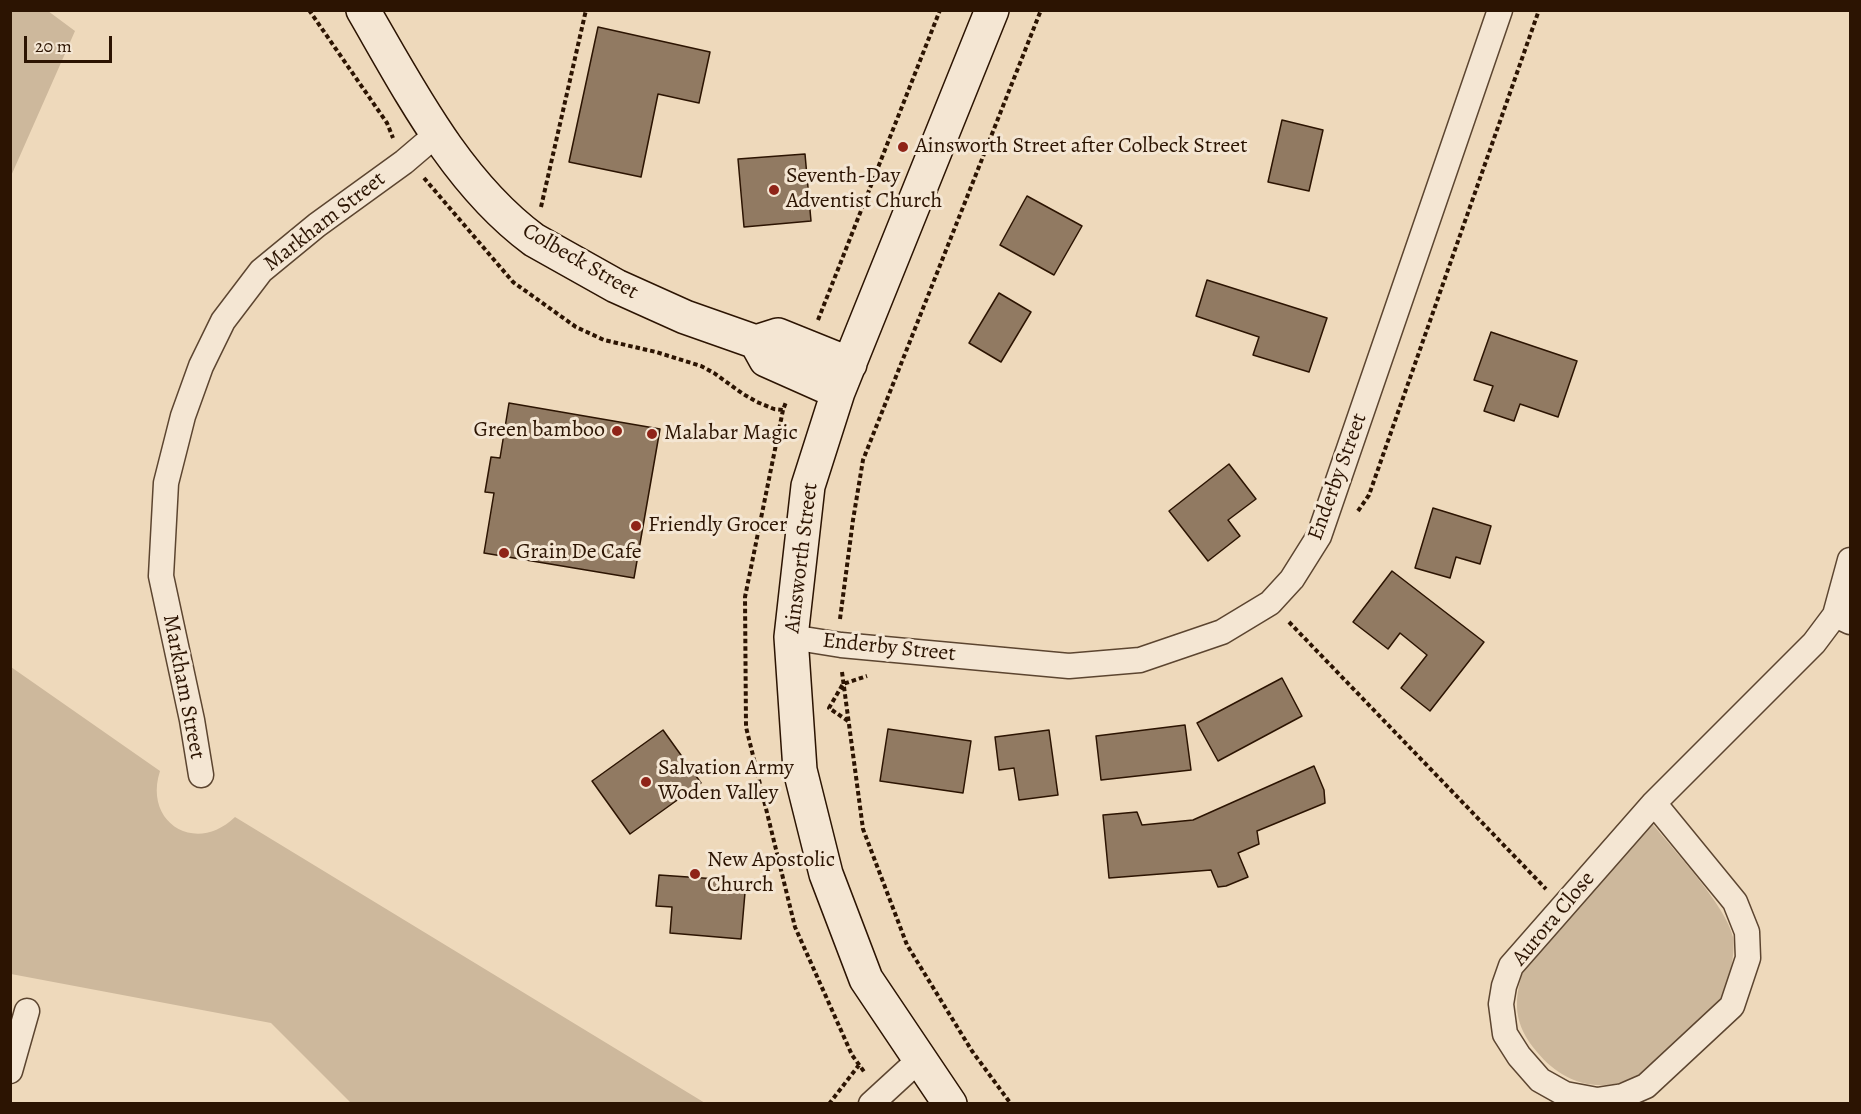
<!DOCTYPE html>
<html>
<head>
<meta charset="utf-8">
<style>
	body { margin:0 }
	#map { position:relative; width:1861px; height:1114px; overflow:hidden; background:#eed9bb; font-family:Alegreya,serif }
	canvas { display:block }
	.frame { position:absolute; inset:0; border:12px solid #2c1402; pointer-events:none }
	.scale { position:absolute; left:24px; top:36px; width:88px; height:27px; box-sizing:border-box; border:3px solid #2c1402; border-top:0; padding-left:8px; font-size:18px; line-height:21px; white-space:nowrap; color:#2c1402; -webkit-text-stroke:4px #f4e6d3; paint-order:stroke }
</style>
</head>
<body>
<div id="map">
<canvas width="1861" height="1114"></canvas>
<div class="frame"></div>
<div class="scale">20 m</div>
</div>
<script>
const c = document.querySelector('canvas').getContext('2d');
c.lineJoin = 'round';
function fillPath(path, color) { c.fillStyle = color; c.fill(path, 'evenodd'); }
function strokePath(path, color, width, dash) { c.strokeStyle = color; c.lineWidth = width; c.lineCap = dash ? 'butt' : 'round'; c.setLineDash(dash || []); c.stroke(path); }
function label(font, color, halo, rows, align = 'center') {
  c.font = font + ' Alegreya,serif'; c.lineWidth = 6; c.setLineDash([]); c.textBaseline = 'middle'; c.strokeStyle = halo; c.fillStyle = color; for (const [text, x, y, turn = 0] of rows) {
    c.save(); c.translate(x, y); c.rotate((+turn || 0) * Math.PI / 180); c.textAlign = isNaN(turn) ? turn : align; if (halo) c.strokeText(text, 0, 0); c.fillText(text, 0, 0); c.restore();
  }
}
fillPath(new Path2D(`
	M11,10L48,11L75,31L11,176Z
	M11,667L160,771C143,823 196,855 235,817L705,1103H351L271,1023L11,974Z
	M1651,822C1673,850 1726,905 1733,937C1736,952 1728,990 1720,1003C1712,1014 1693,1027 1683,1037C1670,1048 1657,1065 1642,1073C1604,1096 1564,1085 1537,1052C1513,1024 1513,1001 1524,968Z`), '#cdb89c');
const building = new Path2D(`
	M598,27L710,52L699,103L658,94L641,177L569,162Z
	M1282,120L1323,130L1309,191L1268,182Z
	M805,154L811,221L744,227L738,159Z
	M1027,196L1082,226L1054,275L1000,245Z
	M1207,280L1327,318L1309,372L1253,355L1259,337L1196,316Z
	M999,293L1031,312L1001,362L969,343Z
	M1491,332L1577,361L1558,417L1520,404L1514,421L1484,411L1493,386L1474,380Z
	M509,403L660,429L634,578L484,553L494,493L485,492L491,457L500,458Z
	M1229,464L1256,499L1228,520L1240,536L1208,561L1169,511Z
	M1433,508L1491,526L1480,564L1456,557L1450,578L1415,568Z
	M1392,571L1484,642L1430,711L1401,688L1427,655L1400,633L1388,649L1353,622Z
	M1282,678L1302,716L1218,761L1197,723Z
	M1185,725L1191,770L1101,780L1096,736Z
	M888,729L971,741L963,793L880,781Z
	M663,730L701,783L630,834L592,781Z
	M1049,730L1058,795L1019,800L1014,768L999,770L995,737Z
	M1314,766L1324,790L1325,803L1257,831L1259,844L1238,853L1248,877L1226,886L1218,887L1211,870L1109,878L1103,815L1137,812L1142,825L1193,820Z
	M659,875L746,881L741,939L670,933L672,907L656,906Z`);
fillPath(building, '#917a62');
strokePath(building, '#2c1402', 1.5);
const street = new Path2D(`
	M1850,560L1835,615L1850,622
	M791,637L841,645L1069,666L1140,660L1222,632L1270,603L1292,579L1319,536L1500,10
	M201,775L192,720L161,576L166,483L183,416L201,366L223,321L261,271L317,225L404,162L438,133
	M1654,803L1735,902L1747,932L1748,958L1732,1006L1646,1086L1623,1096L1597,1100L1565,1094L1540,1080L1519,1056L1505,1034L1501,1004L1504,986L1511,966L1654,803L1814,643L1835,615
	M10,1071L27,1011
	M871,1104L920,1059`);
const secondary = new Path2D(`
	M363,10C410,91 457,183 534,240L616,286L685,317L756,342L778,335L850,364
	M756,342L766,360L838,392
	M950,1104L866,979L826,874L800,770L791,637L808,486L838,392L992,10`);
strokePath(street, '#5c4530', 27);
strokePath(secondary, '#2c1402', 36);
strokePath(new Path2D(`
	M309,10L387,123L393,138
	M424,178L513,282L576,327L604,340L656,352L701,366L714,373L743,394L757,402L774,409L783,410L786,402
	M541,207L586,10
	M818,320L940,10
	M783,410L745,597L746,727L795,927L852,1055L865,1073
	M1358,511L1369,495L1539,10
	M840,619L853,520L863,460L1041,10
	M1289,622L1546,889
	M842,672L863,829L907,945L972,1051L1011,1104
	M848,721L829,708L843,684L867,676
	M829,1104L859,1065`), '#2c1402', 4, [4.5, 3]);
strokePath(street, '#f4e6d3', 24);
strokePath(secondary, '#f4e6d3', 33);
for (const [x, y, r, color] of [
	[903,147,6,"#8f2418"],
	[774,190,6,"#8f2418"],
	[617,431,6,"#8f2418"],
	[652,434,6,"#8f2418"],
	[636,526,6,"#8f2418"],
	[504,553,6,"#8f2418"],
	[646,782,6,"#8f2418"],
	[695,874,6,"#8f2418"]
]) { const dot = new Path2D(); dot.arc(x, y, r, 0, 2 * Math.PI); c.fillStyle = color; c.fill(dot); strokePath(dot, '#f4e6d3', 2); }
label('22px', '#2c1402', '#f4e6d3', [
	["Ainsworth Street after Colbeck Street",915,147],
	["Seventh-Day",786,177],
	["Adventist Church",786,202],
	["Green bamboo",605,431,"right"],
	["Malabar Magic",664,434],
	["Friendly Grocer",648,526],
	["Grain De Cafe",516,553],
	["Salvation Army",658,769],
	["Woden Valley",658,794],
	["New Apostolic",707,861],
	["Church",707,886]
], 'left');
label('22px', '#2c1402', '#f4e6d3', [
	["Markham Street",325,222,-38],
	["Colbeck Street",580,262,30],
	["Enderby Street",1338,477,-70],
	["Ainsworth Street",802,558,-83],
	["Enderby Street",889,648,6],
	["Markham Street",183,687,79],
	["Aurora Close",1554,919,-50]
]);
</script>
</body>
</html>
